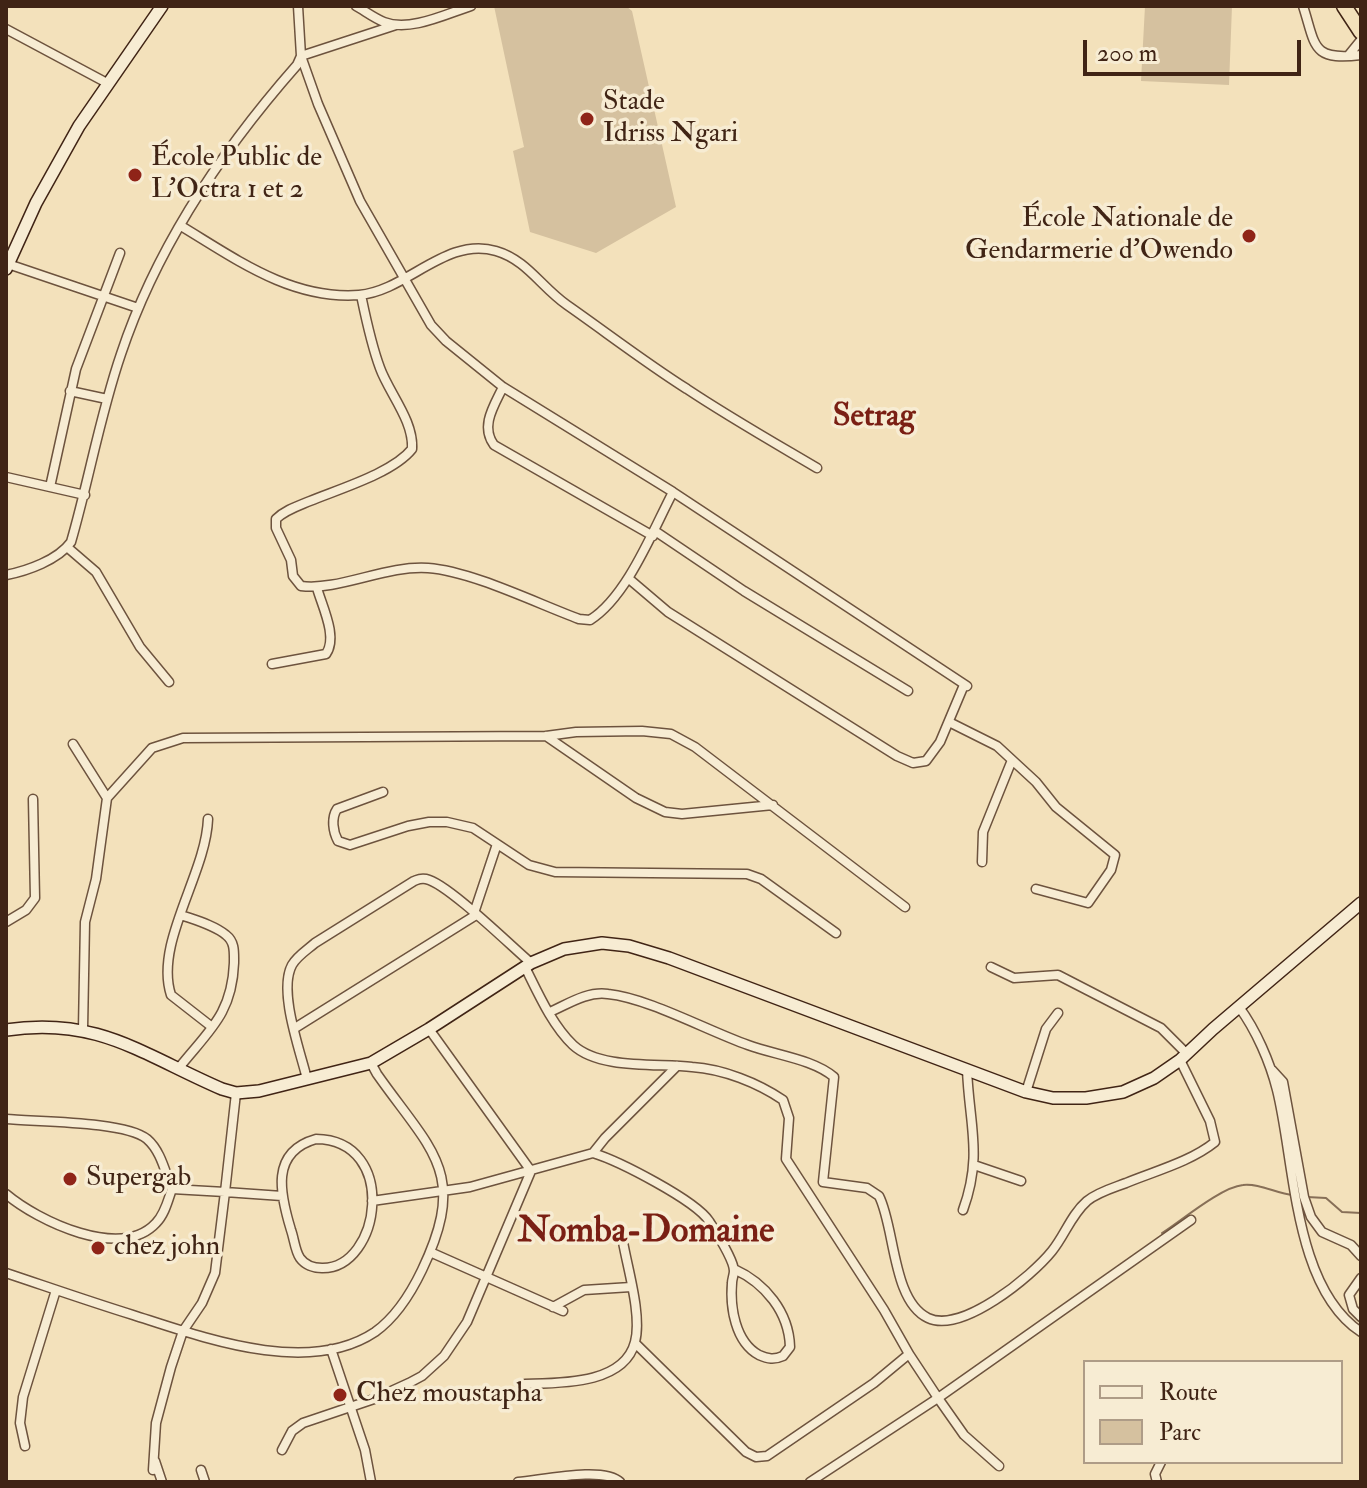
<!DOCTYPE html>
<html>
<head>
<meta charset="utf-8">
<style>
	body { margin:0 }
	#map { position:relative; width:1367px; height:1488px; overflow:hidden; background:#f3e1bb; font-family:"IM FELL Double Pica",serif }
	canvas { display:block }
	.frame { position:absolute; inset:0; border:8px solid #402415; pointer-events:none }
	.legend { position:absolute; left:1083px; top:1360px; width:260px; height:104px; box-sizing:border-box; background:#f7ecd3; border:2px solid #ae9c87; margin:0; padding:10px 14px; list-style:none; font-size:24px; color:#402415 }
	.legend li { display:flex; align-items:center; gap:16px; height:40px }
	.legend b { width:40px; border:2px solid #ae9c87 }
	.scale { position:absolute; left:1083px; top:40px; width:218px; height:36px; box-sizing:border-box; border:4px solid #402415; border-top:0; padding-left:10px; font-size:24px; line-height:28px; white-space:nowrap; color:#402415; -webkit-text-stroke:6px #f7ecd3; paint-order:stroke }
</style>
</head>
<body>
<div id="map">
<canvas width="1367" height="1488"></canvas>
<div class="frame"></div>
<ul class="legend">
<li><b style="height:10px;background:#f7ecd3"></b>Route</li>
<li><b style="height:22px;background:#d5c19f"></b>Parc</li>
</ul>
<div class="scale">200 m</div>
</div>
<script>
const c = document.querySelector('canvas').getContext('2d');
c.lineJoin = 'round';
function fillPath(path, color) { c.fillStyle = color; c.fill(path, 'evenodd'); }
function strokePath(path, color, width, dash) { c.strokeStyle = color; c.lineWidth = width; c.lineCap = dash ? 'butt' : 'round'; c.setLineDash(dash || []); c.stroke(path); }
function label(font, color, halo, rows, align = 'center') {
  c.font = font + ' "IM FELL Double Pica",serif'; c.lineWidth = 7; c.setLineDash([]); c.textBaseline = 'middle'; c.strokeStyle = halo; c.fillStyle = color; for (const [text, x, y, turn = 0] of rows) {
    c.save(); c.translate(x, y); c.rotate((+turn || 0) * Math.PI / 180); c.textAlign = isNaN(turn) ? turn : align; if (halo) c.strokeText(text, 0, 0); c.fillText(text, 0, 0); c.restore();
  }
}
fillPath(new Path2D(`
	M494,6H626L632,11L676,207L596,253L530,232L513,151L524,147Z
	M1145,6H1232L1229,85L1141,81Z`), '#d5c19f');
strokePath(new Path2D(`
	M1307,1197L1326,1198L1342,1212L1361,1213
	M1162,1233C1181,1221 1221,1187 1243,1185C1260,1183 1277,1194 1293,1195`), '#876f57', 2);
const street = new Path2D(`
	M356,6C365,11 374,18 384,22C410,32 446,14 471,6
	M1303,6C1316,46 1311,61 1361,55
	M396,25L301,56L318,104L360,201L431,325L446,341L503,387L673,492L967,686
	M6,29L107,83
	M1348,56L1361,40
	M181,226C236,259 291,300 359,295C407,291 446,236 496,251C527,260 541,287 567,305C607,333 646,363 687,389C729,417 773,442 817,468
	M8,264L138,308
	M361,295C366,319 371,344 380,368C389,393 414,421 412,449C393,473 339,489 310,501C298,506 285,510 276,519V528L291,560L293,576L301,586C339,591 386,565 428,568C471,571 536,603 579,619L590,620C627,597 653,530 673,492
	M503,387C494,406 480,426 494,445L653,536
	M70,391L107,399
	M6,477L85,495
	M50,487L76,369L120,253
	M655,531L744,591L908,691
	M67,547L96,572L140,647L169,682
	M6,575C27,571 58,560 71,542C89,480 100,415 121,354C157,246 223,149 297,65L301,56L298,6
	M628,578L668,612L897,756L913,763L926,761L940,742L964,685
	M272,664L326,654C338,637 322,606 317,588
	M949,722L997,746L1036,782L1056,807L1115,855L1111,870L1088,903L1036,889
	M546,736L636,798L665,812L682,814L773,805
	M73,744L107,798L96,879L85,922L83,1029
	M383,792L337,809C331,818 333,832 338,841L350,845L408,826L429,822H447L473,828L529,865L555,872L747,874L761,879L836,933
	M107,798L152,748L183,738L546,736L576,732L642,731L671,734L695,747L905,907
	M208,819C206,874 154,943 171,995L212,1027
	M982,862L983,832L1012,760
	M474,913L497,844
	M6,922L26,910L35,898L33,799
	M525,967C538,993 552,1025 573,1045C600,1070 659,1063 692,1067C723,1069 758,1083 783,1100L789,1118L786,1159L884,1310L909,1354L874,1383L767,1456L756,1457L746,1452L635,1343
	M991,967L1014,978L1058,975L1161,1028L1187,1054
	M1239,1007C1256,1030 1270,1062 1277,1090C1295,1161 1293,1287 1361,1332
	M550,1012C568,1004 587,991 608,994C648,998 708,1031 748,1045C775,1055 813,1059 834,1077L823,1182L867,1188L879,1196C895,1227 892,1301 928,1318C962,1334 1032,1276 1052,1251C1065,1235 1071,1215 1087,1201C1098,1192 1113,1188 1126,1183C1155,1171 1190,1162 1215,1142L1210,1121L1180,1060
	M295,1028L476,915
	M178,1069C208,1031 232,1015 234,963C234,952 235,942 226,935C214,925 195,920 181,915
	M1272,1070L1283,1082L1304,1197L1311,1217L1322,1232L1351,1245L1361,1256
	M307,1079C300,1050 278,991 292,965C297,956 307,950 315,943L414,881C419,879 420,878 426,879C447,883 511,946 531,963
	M1026,1092L1046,1029L1058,1013
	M236,1093L225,1192L282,1196
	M6,1119C37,1122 125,1121 147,1139C161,1151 165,1172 172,1189C168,1200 165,1214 156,1223C121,1261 38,1221 6,1194
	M316,1139C399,1140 381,1269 322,1268C314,1268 305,1265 300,1258C295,1251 294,1238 291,1230C280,1194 270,1152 316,1139Z
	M593,1153L605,1138L677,1066
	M974,1165L1021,1181
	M372,1201L470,1187L593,1153C619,1161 695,1200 709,1221C716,1232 734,1260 734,1271C734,1275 732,1279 732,1283C730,1307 735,1342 759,1355C768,1359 774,1360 783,1356L790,1347C789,1312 765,1283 734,1269
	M963,1210C983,1155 969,1124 967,1069
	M430,1252L563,1311
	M6,1273C48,1287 91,1302 133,1315C202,1337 308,1377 375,1332C396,1317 411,1293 422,1270C469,1172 431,1151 377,1074L371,1063
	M1361,1278L1349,1295L1353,1309L1361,1317
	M553,1307L584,1290L631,1287
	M331,1349L365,1450L371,1482
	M525,1384C559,1383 624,1385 635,1342C642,1316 628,1270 623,1242
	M25,1446L20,1423L23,1397L56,1290
	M282,1450L292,1431L303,1423L374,1399L409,1383L422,1376L444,1356L467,1322L531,1171L429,1029
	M155,1461L162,1482
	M999,1466L964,1435L938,1398L1191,1220
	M153,1470L156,1423L171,1367L183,1331L202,1303L215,1273L225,1192L172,1189
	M201,1470L205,1482
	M518,1482C542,1480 604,1466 620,1482
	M810,1482L938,1398L909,1354
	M1157,1482L1155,1474L1161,1462`);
const secondary = new Path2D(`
	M6,269L36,203L79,126L162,6
	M6,1030C97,1016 143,1055 222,1089L236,1093L259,1091L371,1063L429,1029L531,963L564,949L602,943L629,946L669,958L1026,1092L1053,1098H1086L1123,1092L1154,1078L1180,1060L1213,1029L1361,903`);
const highway = new Path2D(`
	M1344,6L1361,32`);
strokePath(street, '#6d533e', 11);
strokePath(secondary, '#402415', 14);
strokePath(highway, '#402415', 17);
strokePath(street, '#f7ecd3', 8);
strokePath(secondary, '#f7ecd3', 11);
strokePath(highway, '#f3e1bb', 14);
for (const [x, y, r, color] of [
	[587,119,8,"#8f2418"],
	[135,175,8,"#8f2418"],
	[1249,236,8,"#8f2418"],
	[70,1179,8,"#8f2418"],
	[98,1248,8,"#8f2418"],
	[340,1395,8,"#8f2418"]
]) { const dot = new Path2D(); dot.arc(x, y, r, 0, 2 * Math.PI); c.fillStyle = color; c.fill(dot); strokePath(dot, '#f7ecd3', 3); }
label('28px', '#402415', '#f7ecd3', [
	["Stade",603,103],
	["Idriss Ngari",603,135],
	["École Public de",151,159],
	["L'Octra 1 et 2",151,191],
	["École Nationale de",1233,220,"right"],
	["Gendarmerie d’Owendo",1233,252,"right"],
	["Supergab",86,1179],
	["chez john",114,1248],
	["Chez moustapha",356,1395]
], 'left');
label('bold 32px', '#7a1f14', '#f7ecd3', [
	["Setrag",874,418]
]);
label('bold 36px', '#7a1f14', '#f7ecd3', [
	["Nomba-Domaine",646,1233]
]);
</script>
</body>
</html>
